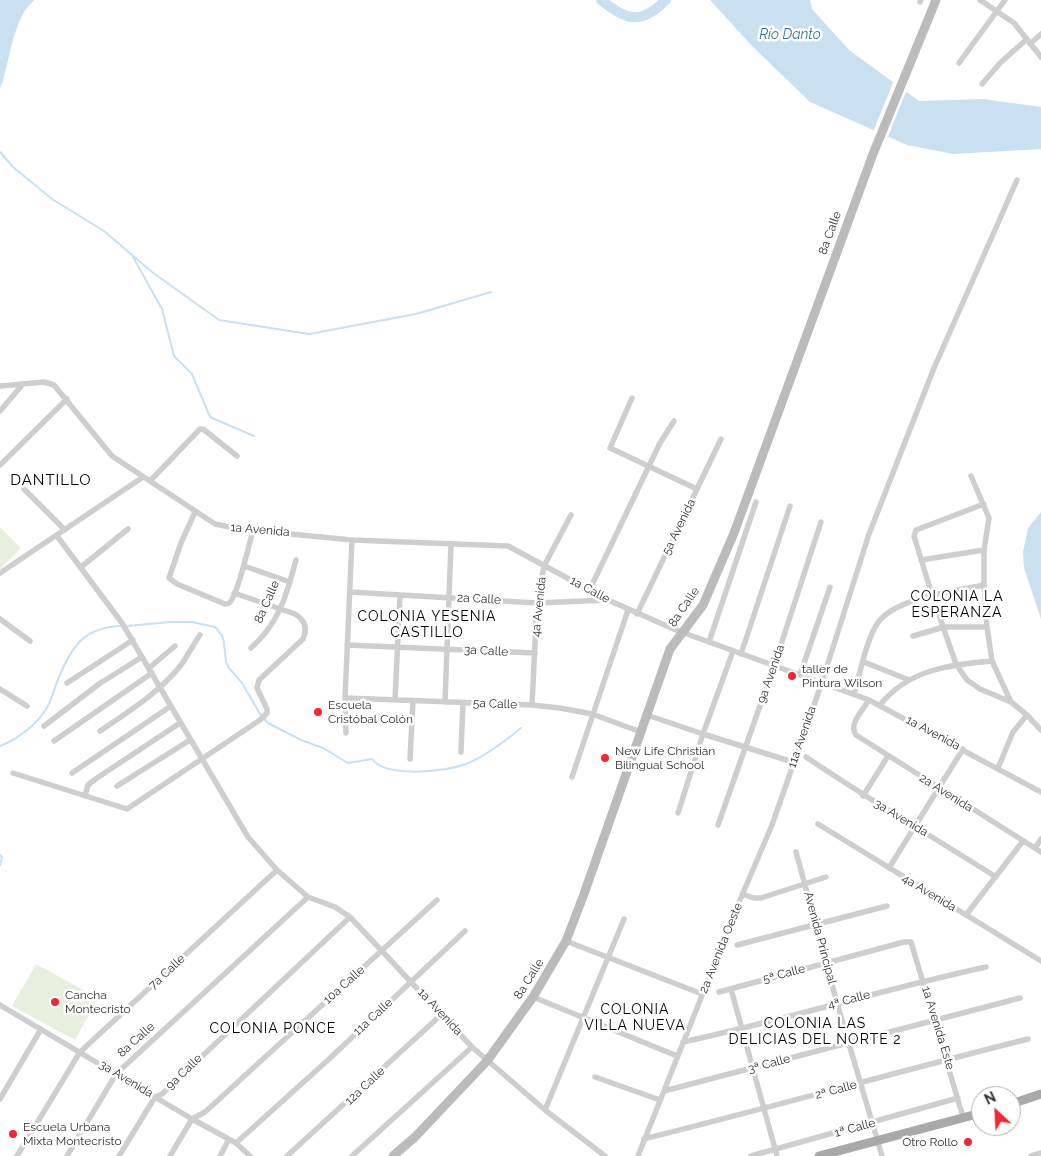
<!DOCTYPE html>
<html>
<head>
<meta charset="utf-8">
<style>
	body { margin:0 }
	#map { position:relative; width:1041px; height:1156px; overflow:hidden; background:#fff; font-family:Raleway,sans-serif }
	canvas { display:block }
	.north { position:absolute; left:971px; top:1086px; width:50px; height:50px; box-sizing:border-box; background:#fff; border:1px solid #adadad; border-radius:50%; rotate:335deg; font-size:14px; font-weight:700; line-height:20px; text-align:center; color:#313131 }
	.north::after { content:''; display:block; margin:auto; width:18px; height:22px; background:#f5262f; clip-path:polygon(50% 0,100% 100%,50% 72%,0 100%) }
</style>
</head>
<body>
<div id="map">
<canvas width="1041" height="1156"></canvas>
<div class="north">N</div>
</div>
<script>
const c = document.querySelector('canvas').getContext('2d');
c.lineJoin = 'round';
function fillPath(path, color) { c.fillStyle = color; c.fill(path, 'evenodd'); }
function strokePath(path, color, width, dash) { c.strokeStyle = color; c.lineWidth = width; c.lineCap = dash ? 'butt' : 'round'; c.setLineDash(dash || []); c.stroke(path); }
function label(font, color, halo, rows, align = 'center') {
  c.font = font + ' Raleway,sans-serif'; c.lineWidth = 5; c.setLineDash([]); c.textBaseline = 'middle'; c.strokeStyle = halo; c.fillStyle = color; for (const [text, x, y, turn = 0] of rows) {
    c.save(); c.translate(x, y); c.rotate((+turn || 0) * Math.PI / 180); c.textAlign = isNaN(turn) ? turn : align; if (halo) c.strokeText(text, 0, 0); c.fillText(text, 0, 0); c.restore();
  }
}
fillPath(new Path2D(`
	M0,527L21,548L0,569Z
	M36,964L98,998L75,1040L12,1006Z`), '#e7efde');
fillPath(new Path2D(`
	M0,0H34C30,5 24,10 22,16C10,39 9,65 0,89Z
	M710,0H810L812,9L849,50L919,101L983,99L1041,107V149L953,154L907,145L810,102L751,45Z
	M1041,512V619L1024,568L1023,552L1028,528Z`), '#c9e0f0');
fillPath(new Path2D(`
	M894,80L907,89L887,139L873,132Z`), '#fff');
strokePath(new Path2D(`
	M0,152L13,167L52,199L104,231L152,272L219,320L309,334L416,314L491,292
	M133,257L162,309L174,356L192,374L210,417L254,436
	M127,626L170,622H192L215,627L222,635L224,643L226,662L229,668L242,683L260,714L268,723L301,740L323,748L348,763L372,759C386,778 445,772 466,764C486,756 504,742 521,728
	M0,746C20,738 39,723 49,704C53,694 56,684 60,675C73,643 87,627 122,626
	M0,855L2,857L0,865`), '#c9e0f0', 2);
strokePath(new Path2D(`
	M601,0C627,21 641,25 666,0`), '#c9e0f0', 10);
strokePath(new Path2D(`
	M980,0L1014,23L1041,57
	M920,2L921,0
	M1030,44L1041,34
	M959,63L1005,0
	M982,84L1000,63L1027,39
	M0,386L44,382L54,385L112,456L215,524L239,529L352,540L508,546L608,600L676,630L869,700L1041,792
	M632,398L610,448L697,489
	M0,411L23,384
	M0,465L67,399
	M971,476L989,518L984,550V585L987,627L992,661L1011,702
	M150,481L200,429H203L237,456
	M24,489L65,530
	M984,504L916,530L914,536L932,595L956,664L967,680L980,689L1011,702L1027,715L1041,730
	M195,512L181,543L169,578L177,584L225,604C227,604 228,604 229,603C237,598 250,541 253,530
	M57,536L122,623L248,837L277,870L308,897L335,907L350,917L472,1047L545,1110L605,1156
	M921,560L984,550
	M244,566L290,582
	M81,567L128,529
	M0,573L143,477
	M590,589L660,443L674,421
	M350,592L537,603L608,600
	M637,614L721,439
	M0,619L30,641
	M913,636L944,627H987
	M709,642L756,502
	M347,645L535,653
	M251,648C280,622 286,596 296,560
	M741,654L790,506
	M864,662L909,680
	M149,668L175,646
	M800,675L830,587
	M67,683L133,640
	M0,689L27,706
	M854,694C860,674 866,641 877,624C893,598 955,591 984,585
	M345,698L532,705L560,708L592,714L641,732
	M395,700L400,596
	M869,700C863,710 848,724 856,735L1041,852
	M445,702L451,544
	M532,705L537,603L544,566L571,515
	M880,705C909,669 949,665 992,661
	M647,715L703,734L793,762
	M44,726L99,684L142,657
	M100,731C128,712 160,692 181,665C188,655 193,645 200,635
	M346,733L345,698L352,540
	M54,741L152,673
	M461,752L463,703
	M806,757C868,799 933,837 996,877
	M410,759L413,701
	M998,768L1013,732L1027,715
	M13,773L127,809L260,720L267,713V709L257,688L259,680L303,639C308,628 305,620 295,614L234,593
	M72,773L171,706
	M572,777L628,610
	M117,786L190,740
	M85,796L88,785L97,778L180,723
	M863,796L888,756
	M678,813L703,734L733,651
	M818,824L1041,961
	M718,825L774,666L821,522
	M1035,848L1041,839
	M796,852L837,1003L882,1156
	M889,868L963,749
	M742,894L754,898H761L826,877
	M966,915L1023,841
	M566,941L702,994
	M737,945L887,906
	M731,989L777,1156
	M719,992L904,942H911L963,1117
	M533,997L677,1056
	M0,1005L192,1119L236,1143L250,1156
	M683,1042C785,1020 884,989 986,967
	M595,1077L660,1100
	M664,1091L1020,998
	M0,1099L41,1029
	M545,1110L624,919
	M644,1139C773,1107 900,1071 1028,1039
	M236,1143L328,1060L465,931
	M17,1156L80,1052L277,870
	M67,1156L116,1074L308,897
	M119,1156L155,1097L162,1094L350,917
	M170,1156L192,1119L205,1112L437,900
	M220,1156L229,1139
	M287,1156L442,1014
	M352,1156L472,1047
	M638,1156L740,900L772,825L822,682L869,534L934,368L1017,180
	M751,1156L958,1098
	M1031,1156L1041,1153`), '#cecece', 5.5);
strokePath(new Path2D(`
	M393,1156L415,1137L487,1061L533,997L566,941L584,894L670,649L703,605L734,533L873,154L936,0`), '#bbb', 9);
strokePath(new Path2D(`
	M1011,1104L1041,1094
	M819,1156L981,1113`), '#a9a9a9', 9);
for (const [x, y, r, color] of [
	[792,676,5,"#f5262f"],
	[318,712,5,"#f5262f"],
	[605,758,5,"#f5262f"],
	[55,1002,5,"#f5262f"],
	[13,1134,5,"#f5262f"],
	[968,1142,5,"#f5262f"]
]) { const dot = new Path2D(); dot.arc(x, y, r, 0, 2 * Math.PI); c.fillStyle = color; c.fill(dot); strokePath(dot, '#fff', 2); }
label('12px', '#313131', '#fff', [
	["8a Calle",830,233,-70],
	["5a Avenida",679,527,-64],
	["1a Avenida",260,530,5],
	["1a Calle",590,590,28],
	["2a Calle",479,599,3],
	["8a Calle",267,602,-66],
	["4a Avenida",539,607,-84],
	["8a Calle",684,607,-56],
	["3a Calle",486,651,3],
	["9a Avenida",771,674,-71],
	["5a Calle",495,704,2],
	["1a Avenida",933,733,28],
	["11a Avenida",802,737,-71],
	["2a Avenida",946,793,32],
	["3a Avenida",901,818,31],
	["4a Avenida",929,893,31],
	["Avenida Principal",820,938,75],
	["2a Avenida Oeste",721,948,-68],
	["7a Calle",167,972,-43],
	["5ª Calle",784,974,-15],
	["8a Calle",529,979,-58],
	["10a Calle",344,985,-42],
	["4ª Calle",849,1000,-15],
	["1a Avenida",440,1012,47],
	["11a Calle",373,1017,-43],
	["1a Avenida Este",938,1028,73],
	["8a Calle",136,1040,-42],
	["3ª Calle",769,1064,-15],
	["9a Calle",184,1072,-44],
	["3a Avenida",126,1079,31],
	["12a Calle",365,1086,-43],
	["2ª Calle",836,1090,-15],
	["1ª Calle",855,1128,-15]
]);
label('12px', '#313131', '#fff', [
	["taller de",802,669],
	["Pintura Wilson",802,683],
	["Escuela",328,705],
	["Cristóbal Colón",328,719],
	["New Life Christian",615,751],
	["Bilingual School",615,765],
	["Cancha",65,995],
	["Montecristo",65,1009],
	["Escuela Urbana",23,1127],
	["Mixta Montecristo",23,1141],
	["Otro Rollo",958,1142,"right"]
], 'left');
label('italic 14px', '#36719c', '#fff', [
	["Río Danto",790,35]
]);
c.letterSpacing = '1px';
label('14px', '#000', '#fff', [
	["COLONIA LA",957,597],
	["ESPERANZA",957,613],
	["COLONIA YESENIA",427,617],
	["CASTILLO",427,633],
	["COLONIA",635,1010],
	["VILLA NUEVA",635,1026],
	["COLONIA LAS",815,1024],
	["DELICIAS DEL NORTE 2",815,1040],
	["COLONIA PONCE",273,1029]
]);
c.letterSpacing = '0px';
c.letterSpacing = '1px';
label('15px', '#000', '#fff', [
	["DANTILLO",51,480]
]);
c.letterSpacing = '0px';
</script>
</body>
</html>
